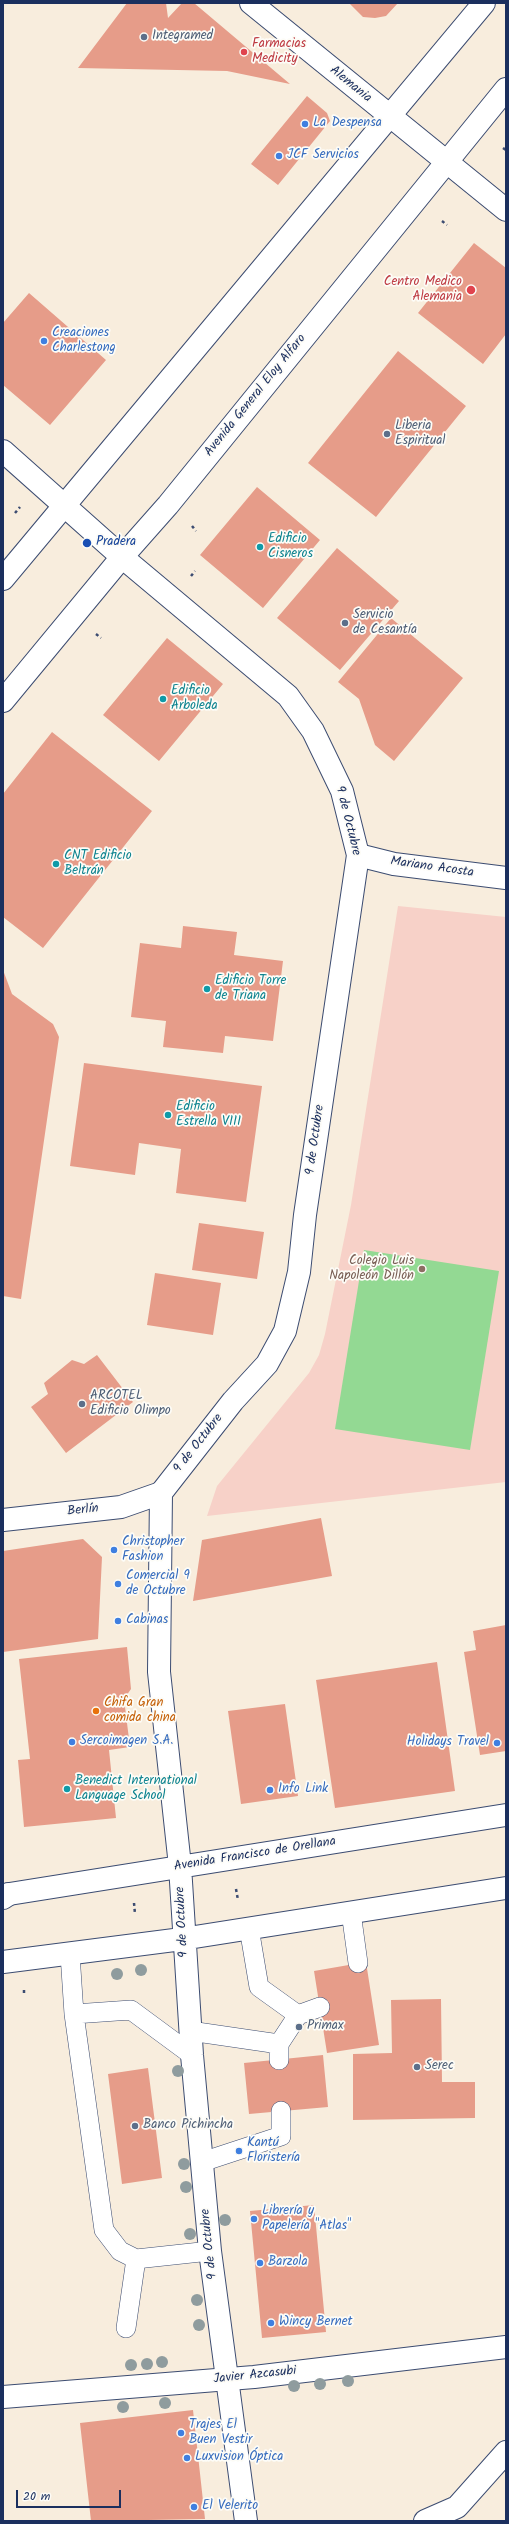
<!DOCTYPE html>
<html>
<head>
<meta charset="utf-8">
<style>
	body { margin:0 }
	#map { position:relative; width:509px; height:2524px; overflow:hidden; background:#f8eddd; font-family:Kalam,sans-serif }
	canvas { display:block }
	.frame { position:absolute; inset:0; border:4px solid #1b2f5e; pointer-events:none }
	.scale { position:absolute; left:16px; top:2490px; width:105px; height:18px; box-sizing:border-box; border:2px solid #1b2f5e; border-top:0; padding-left:5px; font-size:12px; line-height:14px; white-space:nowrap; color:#1b2f5e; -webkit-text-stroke:3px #fdfcf7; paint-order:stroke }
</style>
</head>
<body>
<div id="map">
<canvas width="509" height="2524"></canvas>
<div class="frame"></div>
<div class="scale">20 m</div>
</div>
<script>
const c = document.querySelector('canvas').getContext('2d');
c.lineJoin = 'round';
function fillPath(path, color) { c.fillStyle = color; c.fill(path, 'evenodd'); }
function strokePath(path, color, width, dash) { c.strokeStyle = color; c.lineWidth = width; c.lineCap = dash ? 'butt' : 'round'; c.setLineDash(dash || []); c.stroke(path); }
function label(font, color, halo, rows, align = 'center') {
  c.font = font + ' Kalam,sans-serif'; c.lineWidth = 3.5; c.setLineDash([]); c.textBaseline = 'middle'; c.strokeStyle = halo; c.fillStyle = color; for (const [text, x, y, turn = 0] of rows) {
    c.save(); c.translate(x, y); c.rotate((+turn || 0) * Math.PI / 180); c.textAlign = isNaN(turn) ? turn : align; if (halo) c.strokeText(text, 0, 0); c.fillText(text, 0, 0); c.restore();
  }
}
fillPath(new Path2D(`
	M398,906L506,917V1482L207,1516L217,1486L309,1373L319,1355L325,1334L351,1205Z`), '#f7d1c8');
fillPath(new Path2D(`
	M364,1250L499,1271L470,1450L335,1429Z`), '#93d993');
fillPath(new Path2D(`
	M127,3H166L168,18L182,3H194L290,84L227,71L78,68Z
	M349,3H398L386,16L375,18L363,17Z
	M307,96L327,113L330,121L278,185L251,164Z
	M474,243L506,268V334L483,364L418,313Z
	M29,293L106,360L50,425L3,385V323Z
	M398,351L466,406L376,517L308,463Z
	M257,487L320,540L263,608L200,555Z
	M337,548L399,601L340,670L277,618Z
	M391,618L463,678L394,761L375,745L359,699L338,682Z
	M167,638L223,684L159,761L103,715Z
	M52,732L152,811L43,948L3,917V794Z
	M183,926L237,932L234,955L283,961L273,1041L225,1036L223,1053L163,1047L166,1021L131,1017L140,943L181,948Z
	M3,970L12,994L53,1024L59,1037L21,1299L3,1296Z
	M84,1063L262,1086L246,1202L176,1193L181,1149L139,1143L135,1175L70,1166Z
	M199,1223L264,1232L257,1279L192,1270Z
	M155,1273L221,1283L213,1335L147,1325Z
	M97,1355L133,1402L66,1453L31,1407L48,1394L44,1383L72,1360L84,1364Z
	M321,1518L332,1576L193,1601L202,1540Z
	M83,1539L102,1557L98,1639L3,1652V1551Z
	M506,1625V1751L480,1755L464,1652L476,1650L473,1631Z
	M127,1647L131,1689L124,1699L130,1747L109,1750L116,1818L24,1827L18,1760L30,1759L19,1659Z
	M437,1662L455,1791L335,1808L316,1680Z
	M285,1704L298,1796L241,1804L228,1711Z
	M366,1962L379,2045L327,2053L314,1971Z
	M441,1999L442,2082H475V2118L353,2120V2054L392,2053L391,2000Z
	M323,2055L328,2107L249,2114L244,2063Z
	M148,2068L162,2178L122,2184L108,2074Z
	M314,2205L326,2332L262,2338L250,2211Z
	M193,2410L205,2519L91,2521L80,2423Z`), '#e69c89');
const lane = new Path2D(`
	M351,1912L358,1963
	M249,1928L259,1987L298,2015
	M70,1954L74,2014L104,2230L120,2251L136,2259L210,2251
	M74,2014L131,2010L192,2055
	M190,2031L279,2044
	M279,2060V2044L298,2015L320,2007
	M202,2162L281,2136V2111
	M126,2328L136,2259`);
const street = new Path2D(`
	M251,3L506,210
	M358,855L394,864L506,878
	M3,1520L121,1507L161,1493
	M3,2397L254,2377L506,2347
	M425,2521L457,2507L506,2452`);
const secondary = new Path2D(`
	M3,451L122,557L288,696L313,731L342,791L358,855L305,1215L299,1272L285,1331L267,1364L233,1401L161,1493L159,1672L180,1866L192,2055L210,2251L246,2521
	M3,1895L506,1815
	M3,1962L182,1939L506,1888`);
const primary = new Path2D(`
	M3,579L484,3
	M3,701L122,557L168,505L506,89
	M3,1898L9,1894`);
strokePath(lane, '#3c4c71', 20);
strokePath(street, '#3c4c71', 24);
strokePath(secondary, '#3c4c71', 24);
strokePath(primary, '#3c4c71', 24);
strokePath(new Path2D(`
	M503,148L506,150
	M442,221L447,225
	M15,513L20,507
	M192,526L196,531
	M191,576L195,571
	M96,634L101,638
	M236,1889L238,1900
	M134,1903L135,1914
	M24,1990V1996`), '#3c4c71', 2.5, [3, 3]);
strokePath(lane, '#fff', 19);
strokePath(street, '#fff', 22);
strokePath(secondary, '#fff', 22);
strokePath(primary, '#fff', 22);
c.fillStyle = '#8f9c9e';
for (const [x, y] of [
	[141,1970],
	[117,1974],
	[178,2071],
	[184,2164],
	[186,2187],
	[225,2220],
	[190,2234],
	[197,2300],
	[199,2325],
	[162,2362],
	[147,2364],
	[131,2365],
	[348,2381],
	[320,2384],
	[294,2386],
	[165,2403],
	[123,2407]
]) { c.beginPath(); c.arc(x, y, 6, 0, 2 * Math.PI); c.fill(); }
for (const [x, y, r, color] of [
	[144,37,4,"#5c6f8a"],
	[244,52,4,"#e0444e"],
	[305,124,4,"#3f7fe0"],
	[279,156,4,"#3f7fe0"],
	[471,290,5,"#e0444e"],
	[44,341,4,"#3f7fe0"],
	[387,434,4,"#5c6f8a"],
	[87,543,5,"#1a4fb4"],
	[260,547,4,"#0f9aa8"],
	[345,623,4,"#5c6f8a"],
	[163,699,4,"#0f9aa8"],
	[56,864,4,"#0f9aa8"],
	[207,989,4,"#0f9aa8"],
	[168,1115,4,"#0f9aa8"],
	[422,1269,4,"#8d6e63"],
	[82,1404,4,"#5c6f8a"],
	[114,1550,4,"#3f7fe0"],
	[118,1584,4,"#3f7fe0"],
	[118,1621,4,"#3f7fe0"],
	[96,1711,4,"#e8710a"],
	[72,1742,4,"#3f7fe0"],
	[497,1743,4,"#3f7fe0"],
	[67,1789,4,"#0f9aa8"],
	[270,1790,4,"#3f7fe0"],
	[299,2027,4,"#5c6f8a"],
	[417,2067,4,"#5c6f8a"],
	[135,2126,4,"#5c6f8a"],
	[239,2151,4,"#3f7fe0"],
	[254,2219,4,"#3f7fe0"],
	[260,2263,4,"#3f7fe0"],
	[271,2323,4,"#3f7fe0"],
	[181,2433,4,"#3f7fe0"],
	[187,2458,4,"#3f7fe0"],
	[194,2507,4,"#3f7fe0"]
]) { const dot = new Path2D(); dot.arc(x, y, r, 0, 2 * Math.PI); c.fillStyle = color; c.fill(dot); strokePath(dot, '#fdfcf7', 1.5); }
label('13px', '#4e5e75', '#fdfcf7', [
	["Integramed",152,37],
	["Liberia",395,427],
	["Espiritual",395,442],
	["Servicio",353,616],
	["de Cesantía",353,631],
	["ARCOTEL",90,1397],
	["Edificio Olimpo",90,1412],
	["Primax",307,2027],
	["Serec",425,2067],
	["Banco Pichincha",143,2126]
], 'left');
label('13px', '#be3a42', '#fdfcf7', [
	["Farmacias",252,45],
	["Medicity",252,60],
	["Centro Medico",462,283,"right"],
	["Alemania",462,298,"right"]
], 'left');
label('13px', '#1b2f5e', '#fdfcf7', [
	["Alemania",350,85,39],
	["Avenida General Eloy Alfaro",256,396,-51],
	["9 de Octubre",347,821,76],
	["Mariano Acosta",432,868,8],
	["9 de Octubre",316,1140,-82],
	["9 de Octubre",199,1444,-52],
	["Berlín",83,1511,-6],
	["Avenida Francisco de Orellana",255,1855,-9],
	["9 de Octubre",183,1922,-93],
	["9 de Octubre",210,2244,-96],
	["Javier Azcasubi",255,2376,-6]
]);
label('13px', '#366cbe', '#fdfcf7', [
	["La Despensa",313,124],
	["JCF Servicios",287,156],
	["Creaciones",52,334],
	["Charlestong",52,349],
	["Christopher",122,1543],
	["Fashion",122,1558],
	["Comercial 9",126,1577],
	["de Octubre",126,1592],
	["Cabinas",126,1621],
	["Sercoimagen S.A.",80,1742],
	["Holidays Travel",489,1743,"right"],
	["Info Link",278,1790],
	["Kantú",247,2144],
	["Floristería",247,2159],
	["Librería y",262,2212],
	["Papelería \"Atlas\"",262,2227],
	["Barzola",268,2263],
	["Wincy Bernet",279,2323],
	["Trajes El",189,2426],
	["Buen Vestir",189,2441],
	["Luxvision Óptica",195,2458],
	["El Velerito",202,2507]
], 'left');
label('13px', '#0d838f', '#fdfcf7', [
	["Edificio",268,540],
	["Cisneros",268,555],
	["Edificio",171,692],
	["Arboleda",171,707],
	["CNT Edificio",64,857],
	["Beltrán",64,872],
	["Edificio Torre",215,982],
	["de Triana",215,997],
	["Edificio",176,1108],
	["Estrella VIII",176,1123],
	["Benedict International",75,1782],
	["Language School",75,1797]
], 'left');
label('13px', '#164399', '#fdfcf7', [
	["Pradera",96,543]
], 'left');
label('13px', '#785e54', '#fdfcf7', [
	["Colegio Luis",414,1262],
	["Napoleón Dillón",414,1277]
], 'right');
label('13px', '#c56008', '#fdfcf7', [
	["Chifa Gran",104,1704],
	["comida china",104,1719]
], 'left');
</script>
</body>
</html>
